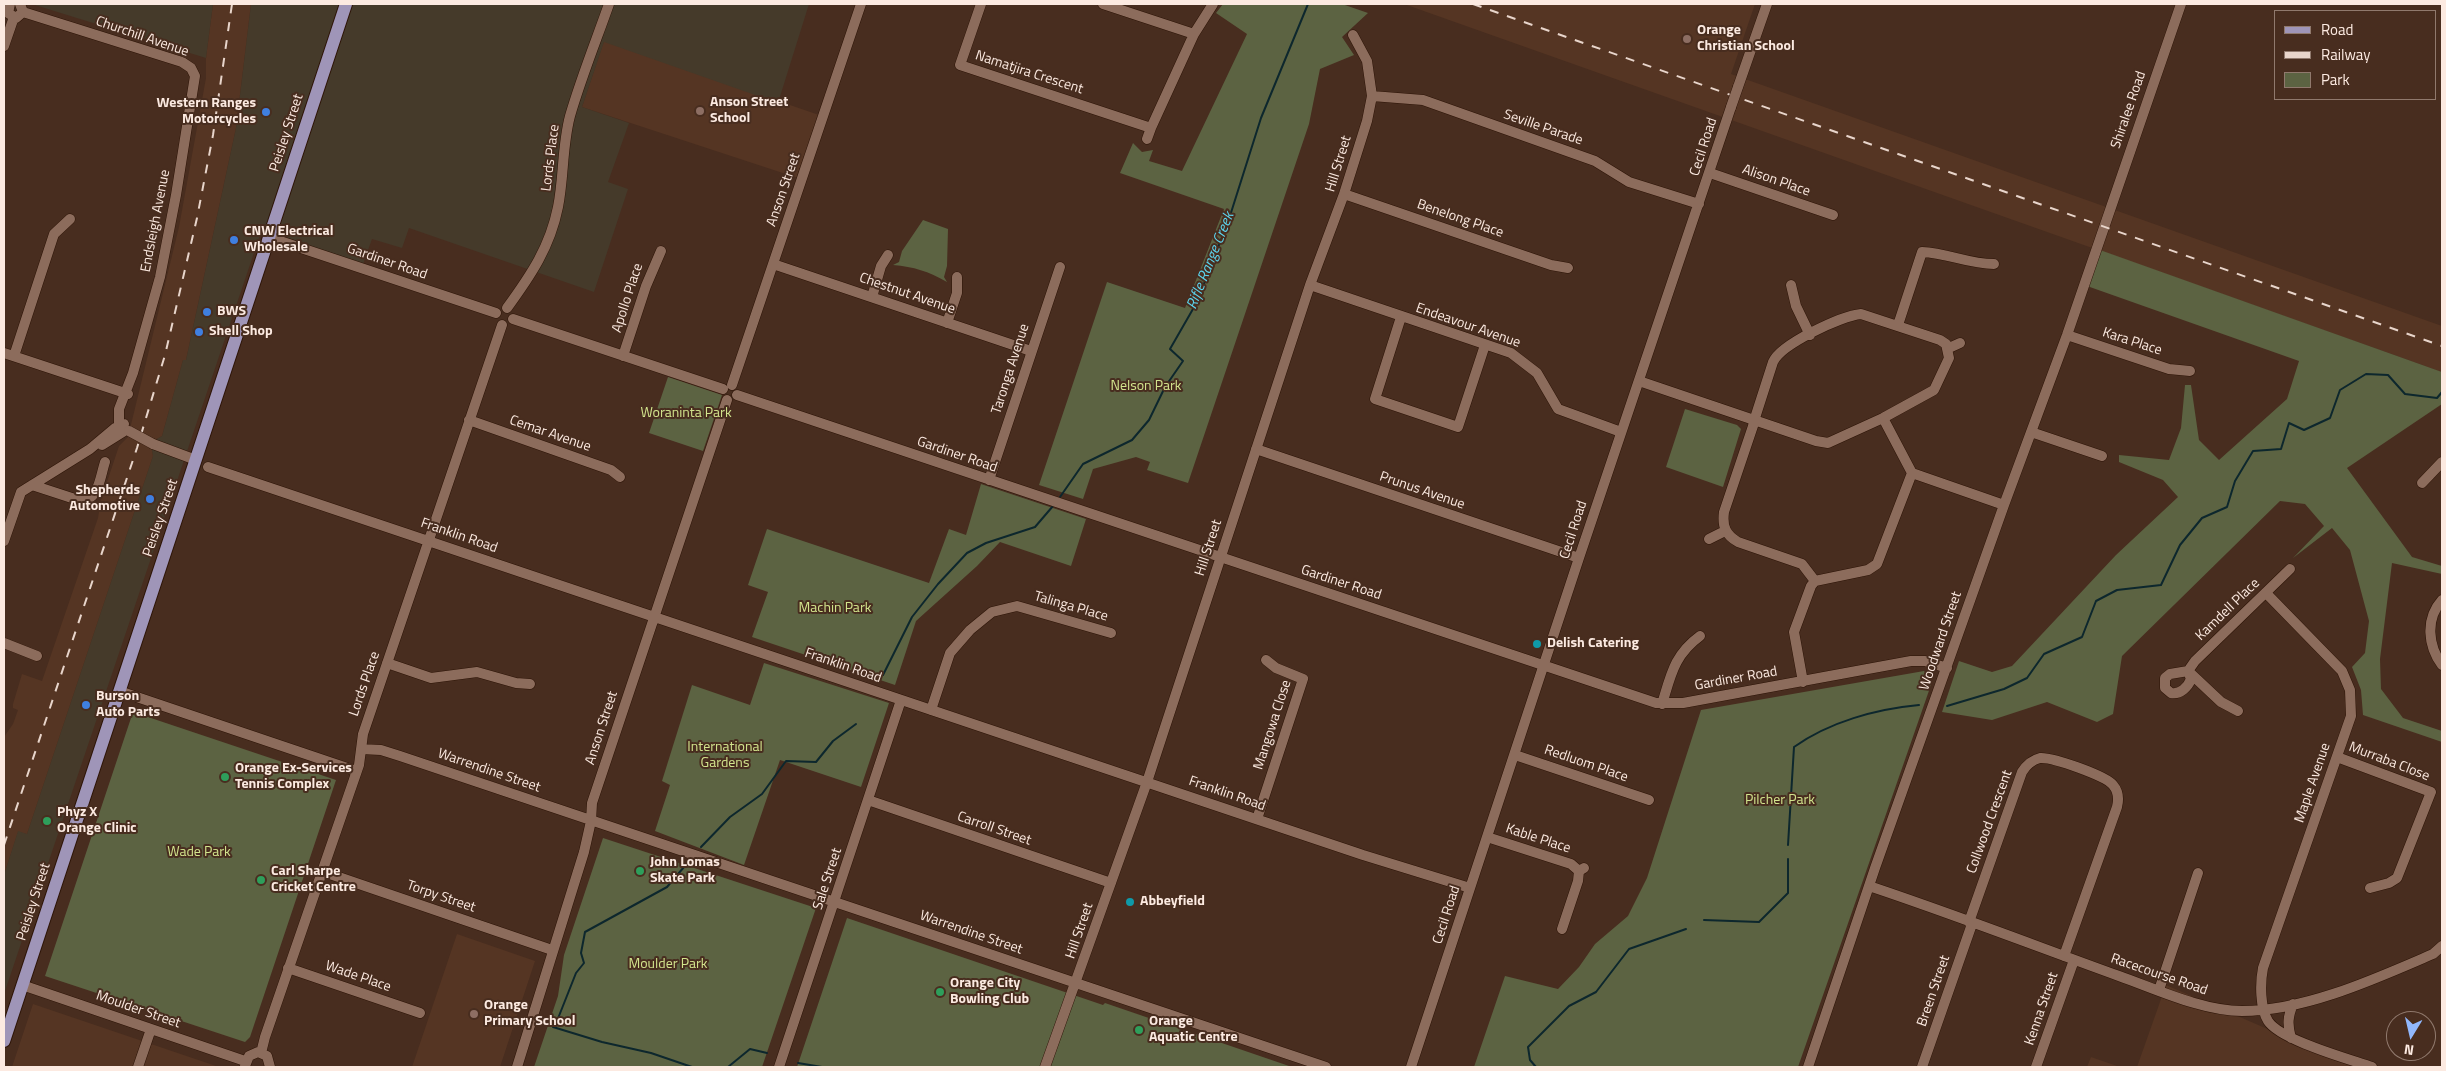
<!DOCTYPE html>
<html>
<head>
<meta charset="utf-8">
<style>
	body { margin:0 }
	#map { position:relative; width:2446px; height:1071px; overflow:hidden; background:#482d1f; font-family:"Titillium Web",sans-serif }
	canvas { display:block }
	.frame { position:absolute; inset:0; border:5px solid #fceae1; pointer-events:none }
	.legend { position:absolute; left:2274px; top:10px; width:162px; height:90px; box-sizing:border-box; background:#482d1f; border:1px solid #90796d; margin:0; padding:6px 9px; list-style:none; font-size:15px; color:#fceae1 }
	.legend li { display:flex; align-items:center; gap:10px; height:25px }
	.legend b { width:25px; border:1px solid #90796d }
	.north { position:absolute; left:2386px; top:1011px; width:50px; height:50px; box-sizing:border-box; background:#482d1f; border:1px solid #90796d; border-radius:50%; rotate:189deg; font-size:14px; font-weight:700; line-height:20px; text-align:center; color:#fceae1 }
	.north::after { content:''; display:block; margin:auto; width:18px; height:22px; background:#91b8fd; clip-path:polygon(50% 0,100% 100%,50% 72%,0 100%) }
</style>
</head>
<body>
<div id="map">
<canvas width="2446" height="1071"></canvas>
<div class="frame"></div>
<ul class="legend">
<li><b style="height:6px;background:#9f95b8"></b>Road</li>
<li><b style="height:6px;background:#e8d5cb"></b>Railway</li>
<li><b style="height:14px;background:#5c6342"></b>Park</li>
</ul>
<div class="north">N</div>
</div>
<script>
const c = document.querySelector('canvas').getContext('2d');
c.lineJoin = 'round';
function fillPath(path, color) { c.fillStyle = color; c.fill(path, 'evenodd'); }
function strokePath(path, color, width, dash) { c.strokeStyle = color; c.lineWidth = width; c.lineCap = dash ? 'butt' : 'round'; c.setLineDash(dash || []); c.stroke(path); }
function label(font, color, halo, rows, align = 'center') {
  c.font = font + ' "Titillium Web",sans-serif'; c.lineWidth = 4; c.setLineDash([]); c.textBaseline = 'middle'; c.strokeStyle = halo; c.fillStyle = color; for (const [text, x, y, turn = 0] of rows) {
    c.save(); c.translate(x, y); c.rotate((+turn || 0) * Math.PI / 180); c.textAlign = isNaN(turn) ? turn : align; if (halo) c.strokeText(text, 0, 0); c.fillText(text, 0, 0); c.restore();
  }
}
fillPath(new Path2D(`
	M213,4H251L236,128L186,360H183L162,436L155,440L152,450L153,456L27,834L18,832L4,875V737L13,724L18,710L13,708V704L22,674L42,681L98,518L101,500L119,446L128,437L179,227L206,78V58Z
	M1404,4H1755L1731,74L2442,326V372Z
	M604,41L819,115L798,178L582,107Z
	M457,934L535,961L500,1067H412Z
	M2166,985L2355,1067H2137Z
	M33,1004L219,1067H12Z
	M2091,1057L2120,1067H2087Z`), '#553523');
fillPath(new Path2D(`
	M31,4H213L206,58L35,5Z
	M251,4H809L778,103L604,42L582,107L629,123L608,182L628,189L594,292L409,228L402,248L372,239L363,264L262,229L4,994V875L18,831L27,834L153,456L152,450L155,440L162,436L183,360H186L236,128Z`), '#453a2a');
fillPath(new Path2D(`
	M1223,4H1342L1368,13L1342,37L1354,55L1320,69L1309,124L1188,483L1147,470L1150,462L1136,457L1093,469L1083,499L1039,485L1107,282L1185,308L1224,209L1120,173L1133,143L1142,152L1153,150L1149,161L1182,171L1247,34L1216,13Z
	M923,220L948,229L947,266L944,277L947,282C928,271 914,267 893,265L899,262L902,251Z
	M2100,250L2442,372V404L2347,468L2412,557L2442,566V574L2392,563L2380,659L2381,689L2403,718L2442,731V742L2363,715L2361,690L2352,667L2365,653L2369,621L2350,550L2332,528L2293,558L2324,526L2305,504L2280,501L2122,656L2113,714L2097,722L2047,702L1992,720L1942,712L1959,661L1992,672L2012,666L2116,555L2178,497L2163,480L2119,462V455L2169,460L2181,428L2185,385H2191L2199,440L2219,460L2287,399L2299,361L2087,286Z
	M668,377L722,395L703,451L649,433Z
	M1685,409L1737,425L1741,429L1723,487L1666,467Z
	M981,484L1086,519L1071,566L1000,542L977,566L916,621L895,685L752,637L768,592L748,585L767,529L929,583L949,529L966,535Z
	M764,663L889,703L861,787L780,760L744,865L655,831L670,785L662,781L692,685L750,705Z
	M1924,671L1932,682L1798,1067H1474L1505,976L1558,989L1579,967L1595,944L1628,916L1647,878L1701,710Z
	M133,712L336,780L250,1037L245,1042L45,976Z
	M603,838L816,908L762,1067H534L558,996L564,955Z
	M847,918L1103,1005L1105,1003L1292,1067H797Z`), '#5c6342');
strokePath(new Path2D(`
	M1060,497L1083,464L1132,440L1149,420L1165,387L1183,361L1170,349L1197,302L1229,219L1261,118L1308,4
	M883,675L912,617L938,584L967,553L986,543L1035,527L1053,506
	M1947,706L2004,689L2027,678L2044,654L2082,637L2096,601L2117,590L2161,585L2180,545L2202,518L2227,507L2235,481L2253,451L2281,449L2289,423L2304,430L2330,418L2340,390L2366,374L2388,375L2405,394L2437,398L2442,392
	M1788,845L1794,747C1829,722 1876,709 1919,705
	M701,847L730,817L762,794L786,761L816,762L833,741L856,724
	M1704,920L1759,922L1788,893V859
	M555,1026L576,973L584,963L581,953L585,932L667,887L684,867
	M553,1027L602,1042L651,1053L692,1067
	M798,1063L822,1067
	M728,1067L750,1049L767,1053
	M1536,1067L1530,1060L1528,1047L1569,1006L1596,992L1629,949L1686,929`), '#0d272d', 2);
const minor = new Path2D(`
	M10,4L8,13L16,18L23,12L20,4
	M981,4L960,65L1151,128L1194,34L1213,4
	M1103,4L1194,34
	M23,12L182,62L191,68L195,76L176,195L160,277L133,373L119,409V425
	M4,46L14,17
	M1738,87L1767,4
	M1372,96L1423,100L1595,161L1629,182L1699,204
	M1147,139L1151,128
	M1710,173L1833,215
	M1344,194L1551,265L1568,268
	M268,237L496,313
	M773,264L1031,351
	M1310,285L1511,353L1537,373L1558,409L1621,432
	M1791,285L1796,306L1810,335
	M872,297L881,266L888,255
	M507,308C531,275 550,247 558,207C564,177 562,146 570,116C581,78 596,41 609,4
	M1401,317L1375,399L1458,427L1485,345
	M513,319L723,389
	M947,323L957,293V277
	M1898,325L1922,252C1948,253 1968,264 1994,264
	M2067,335L2169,369L2190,371
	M1949,348L1960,343
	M4,353L128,394
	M14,356L54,234L70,219
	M623,356L646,286L661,251
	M1639,381L1816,441L1828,443L1883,418L1934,390L1949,358L1946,344L1940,340L1861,314C1841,316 1781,344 1773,362L1754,421L1753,426L1724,512C1722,527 1726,535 1738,542L1802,564L1815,581
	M732,385L861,4
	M737,395L1656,703H1683L1911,661H1925L1947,668
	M1883,418L1912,473L2004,505
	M469,420L611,470L620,477
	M2031,432L2102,456
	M153,444L196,460
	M102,445L126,430
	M1256,449L1579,558
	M208,467L1363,855L1470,888
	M989,480L1060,267
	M2422,483L2442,462
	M32,485L81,501C99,500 100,477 105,462
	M1709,539L1725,531
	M4,541L21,492L90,449L115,428L124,424
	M2266,593L2342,671L2350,690L2351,716L2263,968C2260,983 2260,1008 2268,1021C2280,1040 2349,1059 2372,1067
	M2442,600C2425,619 2428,646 2442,665
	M4,643L37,656
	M387,663L431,678L477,672L516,683L530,684
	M1803,682L1794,632L1811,586L1815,581L1868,570L1877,564L1912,473
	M119,691L356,771
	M1662,704C1671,675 1674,655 1700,636
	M931,710L950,653L970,630L992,612L1017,606L1111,633
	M2238,711L2221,702L2188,671L2170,674L2165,678V688L2171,693C2180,695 2188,687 2191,679L2188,671L2195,661L2290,569
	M361,749L381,750L400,756L1326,1067
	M1515,755L1649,800
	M2337,757L2431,792L2397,878L2389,883L2370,888
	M868,800L1111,883
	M1257,819L1303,679L1276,668L1266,660
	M1487,837L1571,864L1579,871
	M321,871L552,950
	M1869,886C1953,914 2036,946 2119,976C2156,989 2202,1011 2242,1011C2305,1011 2375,979 2433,954L2442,946
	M1969,922L2022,772C2027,764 2032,760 2040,758C2053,757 2106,776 2113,785C2119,792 2119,799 2117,807L2064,956
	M1562,929L1578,881L1579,871L1584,868
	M288,968L420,1013
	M22,985L245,1061
	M2159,990L2198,873
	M2291,1038C2287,1024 2288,1016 2293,1004
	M261,1053L265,1037L359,765L363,734L502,325
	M245,1066L249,1056L258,1052L267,1056L270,1067
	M138,1067L151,1029
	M517,1067L584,852L591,821L592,803L727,400
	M779,1067L901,700
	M1045,1067L1147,782L1310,285L1344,194L1367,121L1372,96L1367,61L1353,35
	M1411,1067L1579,558L1731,107
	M1808,1067L1875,868L2004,505L2067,335L2181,4
	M1922,1067L1972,924
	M2036,1067L2074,960`);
const major = new Path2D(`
	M4,1041L346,4`);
strokePath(minor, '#2d1407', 11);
strokePath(major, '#2d1407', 14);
strokePath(minor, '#8c6c5c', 10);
strokePath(major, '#9f95b8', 12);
strokePath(new Path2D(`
	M1473,4L2442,346
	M4,845L137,448L165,355L197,218L213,135L232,4`), '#e8d5cb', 2, [9, 9]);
const minorBridge = new Path2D(`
	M1731,107L1738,87
	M129,431L153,444`);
strokePath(minorBridge, '#2d1407', 11, []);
strokePath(minorBridge, '#8c6c5c', 10);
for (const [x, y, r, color] of [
	[1687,39,5,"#8d6e63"],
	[700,111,5,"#8d6e63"],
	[266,112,5,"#3f7fe0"],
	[234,240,5,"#3f7fe0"],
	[207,312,5,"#3f7fe0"],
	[199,332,5,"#3f7fe0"],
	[150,499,5,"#3f7fe0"],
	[1537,644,5,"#0f9aa8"],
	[86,705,5,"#3f7fe0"],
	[225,777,5,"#2e9e5b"],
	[47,821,5,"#2e9e5b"],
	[640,871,5,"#2e9e5b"],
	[261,880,5,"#2e9e5b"],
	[1130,902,5,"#0f9aa8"],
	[940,992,5,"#2e9e5b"],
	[474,1014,5,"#8d6e63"],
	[1139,1030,5,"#2e9e5b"]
]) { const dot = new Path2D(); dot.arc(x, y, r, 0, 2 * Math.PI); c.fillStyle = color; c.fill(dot); strokePath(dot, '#482d1f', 2); }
label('bold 14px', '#fceae1', '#482d1f', [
	["Orange",1697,31],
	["Christian School",1697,47],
	["Anson Street",710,103],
	["School",710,119],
	["Western Ranges",256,104,"right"],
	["Motorcycles",256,120,"right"],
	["CNW Electrical",244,232],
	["Wholesale",244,248],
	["BWS",217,312],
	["Shell Shop",209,332],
	["Shepherds",140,491,"right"],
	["Automotive",140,507,"right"],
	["Delish Catering",1547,644],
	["Burson",96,697],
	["Auto Parts",96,713],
	["Orange Ex-Services",235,769],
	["Tennis Complex",235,785],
	["Phyz X",57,813],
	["Orange Clinic",57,829],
	["John Lomas",650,863],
	["Skate Park",650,879],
	["Carl Sharpe",271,872],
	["Cricket Centre",271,888],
	["Abbeyfield",1140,902],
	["Orange City",950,984],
	["Bowling Club",950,1000],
	["Orange",484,1006],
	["Primary School",484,1022],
	["Orange",1149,1022],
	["Aquatic Centre",1149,1038]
], 'left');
label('14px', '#fceae1', '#482d1f', [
	["Churchill Avenue",142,37,19],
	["Namatjira Crescent",1029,73,18],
	["Shiralee Road",2129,110,-71],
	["Seville Parade",1543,128,19],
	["Peisley Street",287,133,-72],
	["Cecil Road",1704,147,-72],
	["Lords Place",551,158,-83],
	["Hill Street",1339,164,-73],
	["Alison Place",1776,181,19],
	["Anson Street",784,190,-71],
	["Benelong Place",1460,219,19],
	["Endsleigh Avenue",156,221,-79],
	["Gardiner Road",387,262,19],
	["Chestnut Avenue",907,294,19],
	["Apollo Place",628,298,-72],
	["Endeavour Avenue",1468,326,19],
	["Kara Place",2132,342,18],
	["Taronga Avenue",1011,369,-72],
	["Cemar Avenue",550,434,19],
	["Gardiner Road",957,455,19],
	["Prunus Avenue",1422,491,19],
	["Peisley Street",161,518,-71],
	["Cecil Road",1574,530,-72],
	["Franklin Road",459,536,19],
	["Hill Street",1209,548,-72],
	["Gardiner Road",1341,583,18],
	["Talinga Place",1071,607,16],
	["Kamdell Place",2228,610,-44],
	["Woodward Street",1941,641,-71],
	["Franklin Road",843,666,19],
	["Gardiner Road",1736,679,-10],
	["Lords Place",365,684,-71],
	["Mangowa Close",1273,725,-72],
	["Anson Street",602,728,-72],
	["Murraba Close",2389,762,21],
	["Redluom Place",1586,764,19],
	["Warrendine Street",489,771,19],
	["Maple Avenue",2313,783,-71],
	["Franklin Road",1227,794,19],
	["Collwood Crescent",1990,822,-70],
	["Carroll Street",994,829,19],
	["Kable Place",1538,839,18],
	["Sale Street",828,879,-72],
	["Torpy Street",441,897,19],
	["Peisley Street",34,902,-72],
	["Cecil Road",1447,915,-72],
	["Hill Street",1080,931,-71],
	["Warrendine Street",971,933,19],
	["Racecourse Road",2159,975,19],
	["Wade Place",358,977,19],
	["Breen Street",1934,991,-71],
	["Kenna Street",2042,1009,-71],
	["Moulder Street",138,1010,19]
]);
label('14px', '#d2e48d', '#482d1f', [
	["Nelson Park",1146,387],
	["Woraninta Park",686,414],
	["Machin Park",835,609],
	["International",725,748],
	["Gardens",725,764],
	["Pilcher Park",1780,801],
	["Wade Park",199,853],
	["Moulder Park",668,965]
]);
label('italic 15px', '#5cd5ef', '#482d1f', [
	["Rifle Range Creek",1211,261,-68]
]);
</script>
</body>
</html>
